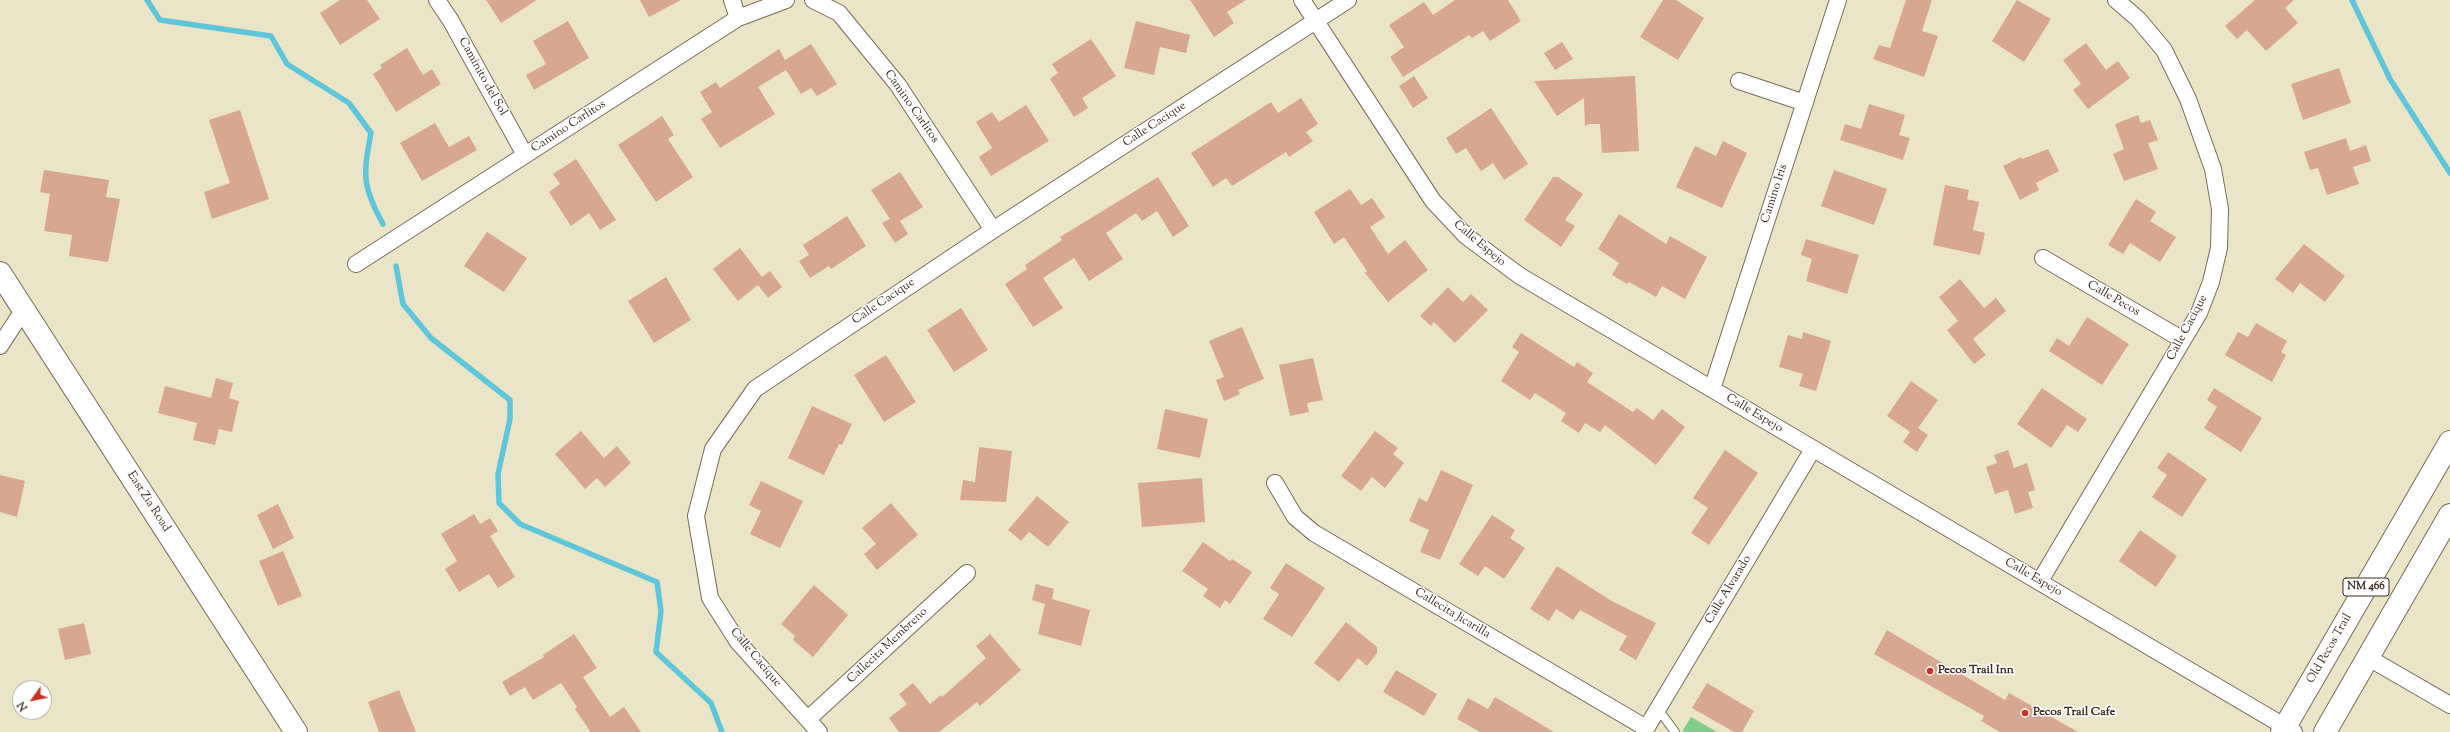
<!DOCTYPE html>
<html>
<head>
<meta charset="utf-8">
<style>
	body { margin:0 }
	#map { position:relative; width:2450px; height:732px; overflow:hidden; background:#ebe5c7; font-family:"Sorts Mill Goudy",serif }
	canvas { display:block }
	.north { position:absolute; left:12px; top:680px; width:40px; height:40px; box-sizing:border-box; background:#fff; border:1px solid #b1aaa5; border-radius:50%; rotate:237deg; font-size:11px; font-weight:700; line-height:16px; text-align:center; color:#3b2a1e }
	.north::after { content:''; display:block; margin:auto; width:14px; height:18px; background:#c8321e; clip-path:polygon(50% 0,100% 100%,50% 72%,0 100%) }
</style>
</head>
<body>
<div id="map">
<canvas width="2450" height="732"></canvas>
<div class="north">N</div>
</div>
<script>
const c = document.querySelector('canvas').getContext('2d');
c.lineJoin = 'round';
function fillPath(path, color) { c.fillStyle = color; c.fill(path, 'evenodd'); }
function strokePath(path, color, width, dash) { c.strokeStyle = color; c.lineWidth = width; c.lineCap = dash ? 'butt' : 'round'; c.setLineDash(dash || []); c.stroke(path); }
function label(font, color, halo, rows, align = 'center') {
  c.font = font + ' "Sorts Mill Goudy",serif'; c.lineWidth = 3; c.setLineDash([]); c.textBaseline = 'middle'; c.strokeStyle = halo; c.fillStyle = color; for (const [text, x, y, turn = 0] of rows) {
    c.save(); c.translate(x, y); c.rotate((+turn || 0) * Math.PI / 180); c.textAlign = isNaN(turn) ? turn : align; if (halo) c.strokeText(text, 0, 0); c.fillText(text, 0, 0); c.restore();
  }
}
fillPath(new Path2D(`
	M1691,717L1717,732H1682Z`), '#7fcc8b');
strokePath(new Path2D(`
	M147,0L160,20L271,36L287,64L349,103L371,133C363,175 362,186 383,224
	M2352,0L2390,79L2450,173
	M396,266L403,304L431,338L510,400V419L498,474L499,503L520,524L657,582L661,611L656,652L711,703L722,732`), '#5dc6da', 5.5);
fillPath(new Path2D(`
	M340,0H367L380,19L340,45L320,13Z
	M486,0H537L501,23Z
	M640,0H681L649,17Z
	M1190,0H1246L1227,12L1234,23L1214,37Z
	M1455,0H1508L1521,21L1490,41L1483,31L1472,38L1469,35L1403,77L1390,57L1404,47L1389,25L1424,2L1433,15Z
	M1663,0H1676L1704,18L1678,60L1640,37Z
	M1906,0H1932L1922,31L1938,36L1924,77L1873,59L1879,45L1890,48Z
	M2017,0L2051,19L2024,62L1992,41Z
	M2255,0H2294L2285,8L2298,23L2266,51L2247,30L2237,39L2225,26Z
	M568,21L589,58L534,90L526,75L546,64L533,41Z
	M1136,21L1190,35L1186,53L1160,47L1154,75L1124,68Z
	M1091,39L1116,76L1082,98L1088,108L1074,117L1050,79L1058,73L1052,64Z
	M1562,42L1573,59L1555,70L1544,53Z
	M2086,43L2106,70L2118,61L2130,78L2088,109L2073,90L2081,84L2063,60Z
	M811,44L837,84L817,96L811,88L801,94L786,70L758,87L775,114L720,148L701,119L712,112L700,92L716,82L720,88L779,49L785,60Z
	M407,48L423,75L432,69L441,84L396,112L373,74L382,68L380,65Z
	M2339,68L2351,103L2303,120L2291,84Z
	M1414,76L1428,98L1413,108L1399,86Z
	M1635,76L1639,151L1602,153L1600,124H1589L1585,126L1584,98L1557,116L1534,81Z
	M1301,98L1318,124L1306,132L1313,141L1289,157L1286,152L1232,186L1226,178L1213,187L1191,153L1271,102L1278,113Z
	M1869,104L1905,115L1899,135L1910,138L1903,160L1840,140L1845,124L1861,129Z
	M1026,105L1049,141L991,176L979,157L992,148L976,122L992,112L999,122Z
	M1491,108L1528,164L1504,180L1493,163L1481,171L1466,148L1456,154L1446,138Z
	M240,110L269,199L212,219L204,192L230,183L209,120Z
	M2138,115L2141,123L2150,120L2158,140L2148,143L2158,169L2124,181L2113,154L2124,149L2115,124Z
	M662,116L674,135L668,139L693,177L656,202L618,145Z
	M435,123L449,147L469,136L477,150L422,181L400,143Z
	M2346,138L2350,151L2366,145L2371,161L2353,167L2359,184L2327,195L2318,168L2310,170L2304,152Z
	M1723,141L1747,153L1722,208L1676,187L1695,146L1716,156Z
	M2048,149L2059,171L2036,183L2039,190L2020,200L2003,166L2021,157L2022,159Z
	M576,159L616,220L600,230L589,213L571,226L549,192L560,184L553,174Z
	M44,170L109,180L106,197L120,199L108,262L69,256L72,235L44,231L50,194L40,192Z
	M1834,170L1887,189L1874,225L1821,206Z
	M900,172L923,207L900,221L908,234L895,243L882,223L890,219L871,190Z
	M1158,177L1189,226L1173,237L1157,211L1142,221L1136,213L1106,233L1123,259L1089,281L1074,258L1043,278L1063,308L1033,327L1005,284L1027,269L1025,265L1062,240L1060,237Z
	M1553,177H1558L1583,194L1565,220L1575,226L1561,247L1524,220Z
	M1945,185L1969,190L1967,199L1979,202L1973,230L1985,233L1980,255L1933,245Z
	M1350,189L1361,205L1372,198L1385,217L1370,227L1388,254L1405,240L1428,270L1388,302L1365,273L1367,271L1344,237L1334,244L1314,212Z
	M2136,199L2156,212L2150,221L2176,237L2160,262L2130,243L2123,254L2108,245Z
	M1619,214L1666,244L1670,236L1707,257L1685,299L1662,286L1656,297L1629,282L1627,284L1612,275L1619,263L1598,249Z
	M847,216L866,246L831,269L829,266L810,278L799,261L809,255L803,245Z
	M487,232L527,258L504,292L464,266Z
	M1806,239L1859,255L1847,294L1806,281L1812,259L1801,255Z
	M2304,244L2345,276L2325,302L2300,283L2293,293L2275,279Z
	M740,248L762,277L770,271L782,287L768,298L758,285L738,301L713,269Z
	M666,277L691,320L654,343L628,301Z
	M1960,279L1984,308L1996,298L2006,311L1973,339L1986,355L1974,364L1947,330L1958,321L1939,297Z
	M1448,287L1463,302L1471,294L1488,310L1455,343L1434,322L1431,326L1420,316Z
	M961,308L988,350L954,372L927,330Z
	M2087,317L2129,344L2102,385L2049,351L2057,338L2069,346Z
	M2256,323L2287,341L2281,352L2286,355L2272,382L2225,355L2238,332L2248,337Z
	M1242,327L1264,379L1238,390L1240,394L1224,401L1216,380L1224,377L1209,341Z
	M1803,332L1831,341L1816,391L1799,386L1803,374L1779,367L1788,335L1802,339Z
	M1521,333L1574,367L1577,362L1593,373L1587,382L1633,412L1637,408L1653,420L1662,409L1685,427L1656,465L1605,425L1600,432L1585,423L1579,433L1561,421L1566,413L1535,393L1530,400L1501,381L1519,352L1512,347Z
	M886,355L916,402L884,422L854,375Z
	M1313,358L1323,400L1307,403L1309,412L1290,416L1279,365Z
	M216,378L233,383L229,398L239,401L232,432L219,429L215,445L193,440L197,423L158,413L165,386L211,398Z
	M1911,381L1938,400L1918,428L1928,435L1917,452L1903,442L1910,432L1887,416Z
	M2042,388L2087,419L2078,432L2067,425L2051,448L2017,424Z
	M2214,388L2262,418L2241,452L2204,428L2217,407L2207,400Z
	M812,406L852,424L842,445L839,444L824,475L788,458Z
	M1165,409L1208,419L1200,458L1157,449Z
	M581,431L604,458L617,446L631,463L605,487L597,478L585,489L555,454Z
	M1375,431L1398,448L1393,454L1404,463L1385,488L1372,477L1361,491L1341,476Z
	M979,447L1012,451L1006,502L960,500L963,480L975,482Z
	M1725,450L1758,473L1709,545L1691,533L1708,508L1693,498Z
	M2008,450L2014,468L2027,463L2035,490L2028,492L2033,508L2015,514L2008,490L1995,494L1986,467L1997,463L1994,455Z
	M2168,452L2207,479L2182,517L2152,497L2167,475L2157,468Z
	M1441,470L1473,485L1440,560L1420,552L1429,530L1409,521L1419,498L1427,502Z
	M0,475L25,481L17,517L0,512Z
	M1202,478L1205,522L1142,527L1138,483Z
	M761,481L803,501L780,548L750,534L761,511L749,505Z
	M1037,496L1069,522L1048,547L1029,532L1021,541L1008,530Z
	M891,503L918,535L877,570L864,554L876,544L862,528Z
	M278,504L294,538L273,549L257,515Z
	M474,514L480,524L490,518L498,531L490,536L515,577L498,588L489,574L459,592L445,569L457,561L441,534Z
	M1492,515L1515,530L1510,538L1525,548L1504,579L1485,566L1478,576L1459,564Z
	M2140,530L2177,556L2156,587L2119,561Z
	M1203,542L1230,561L1232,559L1252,572L1230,604L1225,600L1220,608L1203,596L1208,589L1182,571Z
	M283,551L302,596L278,606L259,561Z
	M1286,563L1325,588L1292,637L1263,619L1279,594L1270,588Z
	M1557,566L1610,600L1656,623L1636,660L1619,650L1627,636L1580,610L1573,620L1556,609L1549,621L1530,609Z
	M1036,584L1054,589L1052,599L1090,610L1081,646L1038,634L1045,604L1032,600Z
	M814,585L848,615L813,657L793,640L795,636L781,624Z
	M1346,622L1377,647V653L1367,666L1358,658L1339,682L1314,663Z
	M84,623L91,654L65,660L58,629Z
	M1887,630L2005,700L2009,693L2078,732H2000L1981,721L1984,716L1874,654Z
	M574,634L597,668L583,677L610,717L624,707L641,732H588L590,731L575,709L577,707L561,683L533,700L525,687L510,696L502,682L544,657L543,655Z
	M990,634L1021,670L980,706L977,702L939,732H899L889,718L907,704L899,694L913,683L930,704L941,695L942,697L986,658L976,646Z
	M1396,670L1437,694L1424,716L1383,692Z
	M1707,683L1754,711L1742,732H1734L1692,708Z
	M399,690L416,732H379L368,702Z
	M1495,697L1554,732H1480L1457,719L1468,698L1488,709Z`), '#d7a792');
const lane = new Path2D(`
	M1658,709L1675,732`);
const street = new Path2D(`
	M437,0L451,21L525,155
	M732,0L738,18
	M813,0L839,13L898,85L993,230
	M1302,0L1433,201L1466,236L1520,276L2294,732
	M1739,81L1805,103
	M2043,258L2183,340
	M356,264L738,18L786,0
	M0,346L24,309
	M1712,389L1838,0
	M1275,483L1295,517L1314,533L1646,728
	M2040,581L2199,313L2211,282L2219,248L2220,209L2213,169L2188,99L2164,50L2138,19L2116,0
	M2367,657L2450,705
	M808,719L967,573
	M819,732L738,642L710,598L696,516L713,449L755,389L993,230L1348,0
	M1644,732L1813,449`);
const secondary = new Path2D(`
	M0,273L296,732`);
const primary = new Path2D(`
	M2282,732L2450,442
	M2325,732L2450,515`);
strokePath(lane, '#796b59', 10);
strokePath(street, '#796b59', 18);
strokePath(secondary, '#796b59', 24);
strokePath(primary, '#796b59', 24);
strokePath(lane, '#fff', 8);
strokePath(street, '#fff', 16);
strokePath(secondary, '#fff', 22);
strokePath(primary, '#fff', 22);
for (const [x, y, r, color] of [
	[1930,671,4,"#c8321e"],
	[2025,713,4,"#c8321e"]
]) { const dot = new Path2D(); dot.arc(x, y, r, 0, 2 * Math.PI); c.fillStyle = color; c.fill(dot); strokePath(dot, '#fff', 1.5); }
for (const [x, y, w] of [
	[2366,587,46]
]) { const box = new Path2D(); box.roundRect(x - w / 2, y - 9, w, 18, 3); c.fillStyle = '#fff'; c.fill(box); strokePath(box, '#3b2a1e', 1); }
label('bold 11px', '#3b2a1e', null, [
	["NM 466",2366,587]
]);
label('12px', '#3b2a1e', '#fff', [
	["Caminito del Sol",482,77,61],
	["Camino Carlitos",911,107,55],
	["Calle Cacique",1155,125,-33],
	["Camino Carlitos",569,127,-33],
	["Camino Iris",1775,194,-72],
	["Calle Espejo",1479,244,40],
	["Calle Pecos",2113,299,30],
	["Calle Cacique",884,302,-34],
	["Calle Cacique",2188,328,-62],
	["Calle Espejo",1754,414,31],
	["East Zia Road",148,502,57],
	["Calle Espejo",2033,578,30],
	["Calle Alvarado",1729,590,-59],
	["Callecita Jicarilla",1452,614,31],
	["Callecita Membreno",888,646,-43],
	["Old Pecos Trail",2330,649,-60],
	["Calle Cacique",755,658,50]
]);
label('bold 12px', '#3b2a1e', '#fff', [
	["Pecos Trail Inn",1938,671],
	["Pecos Trail Cafe",2033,713]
], 'left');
</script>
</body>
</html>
